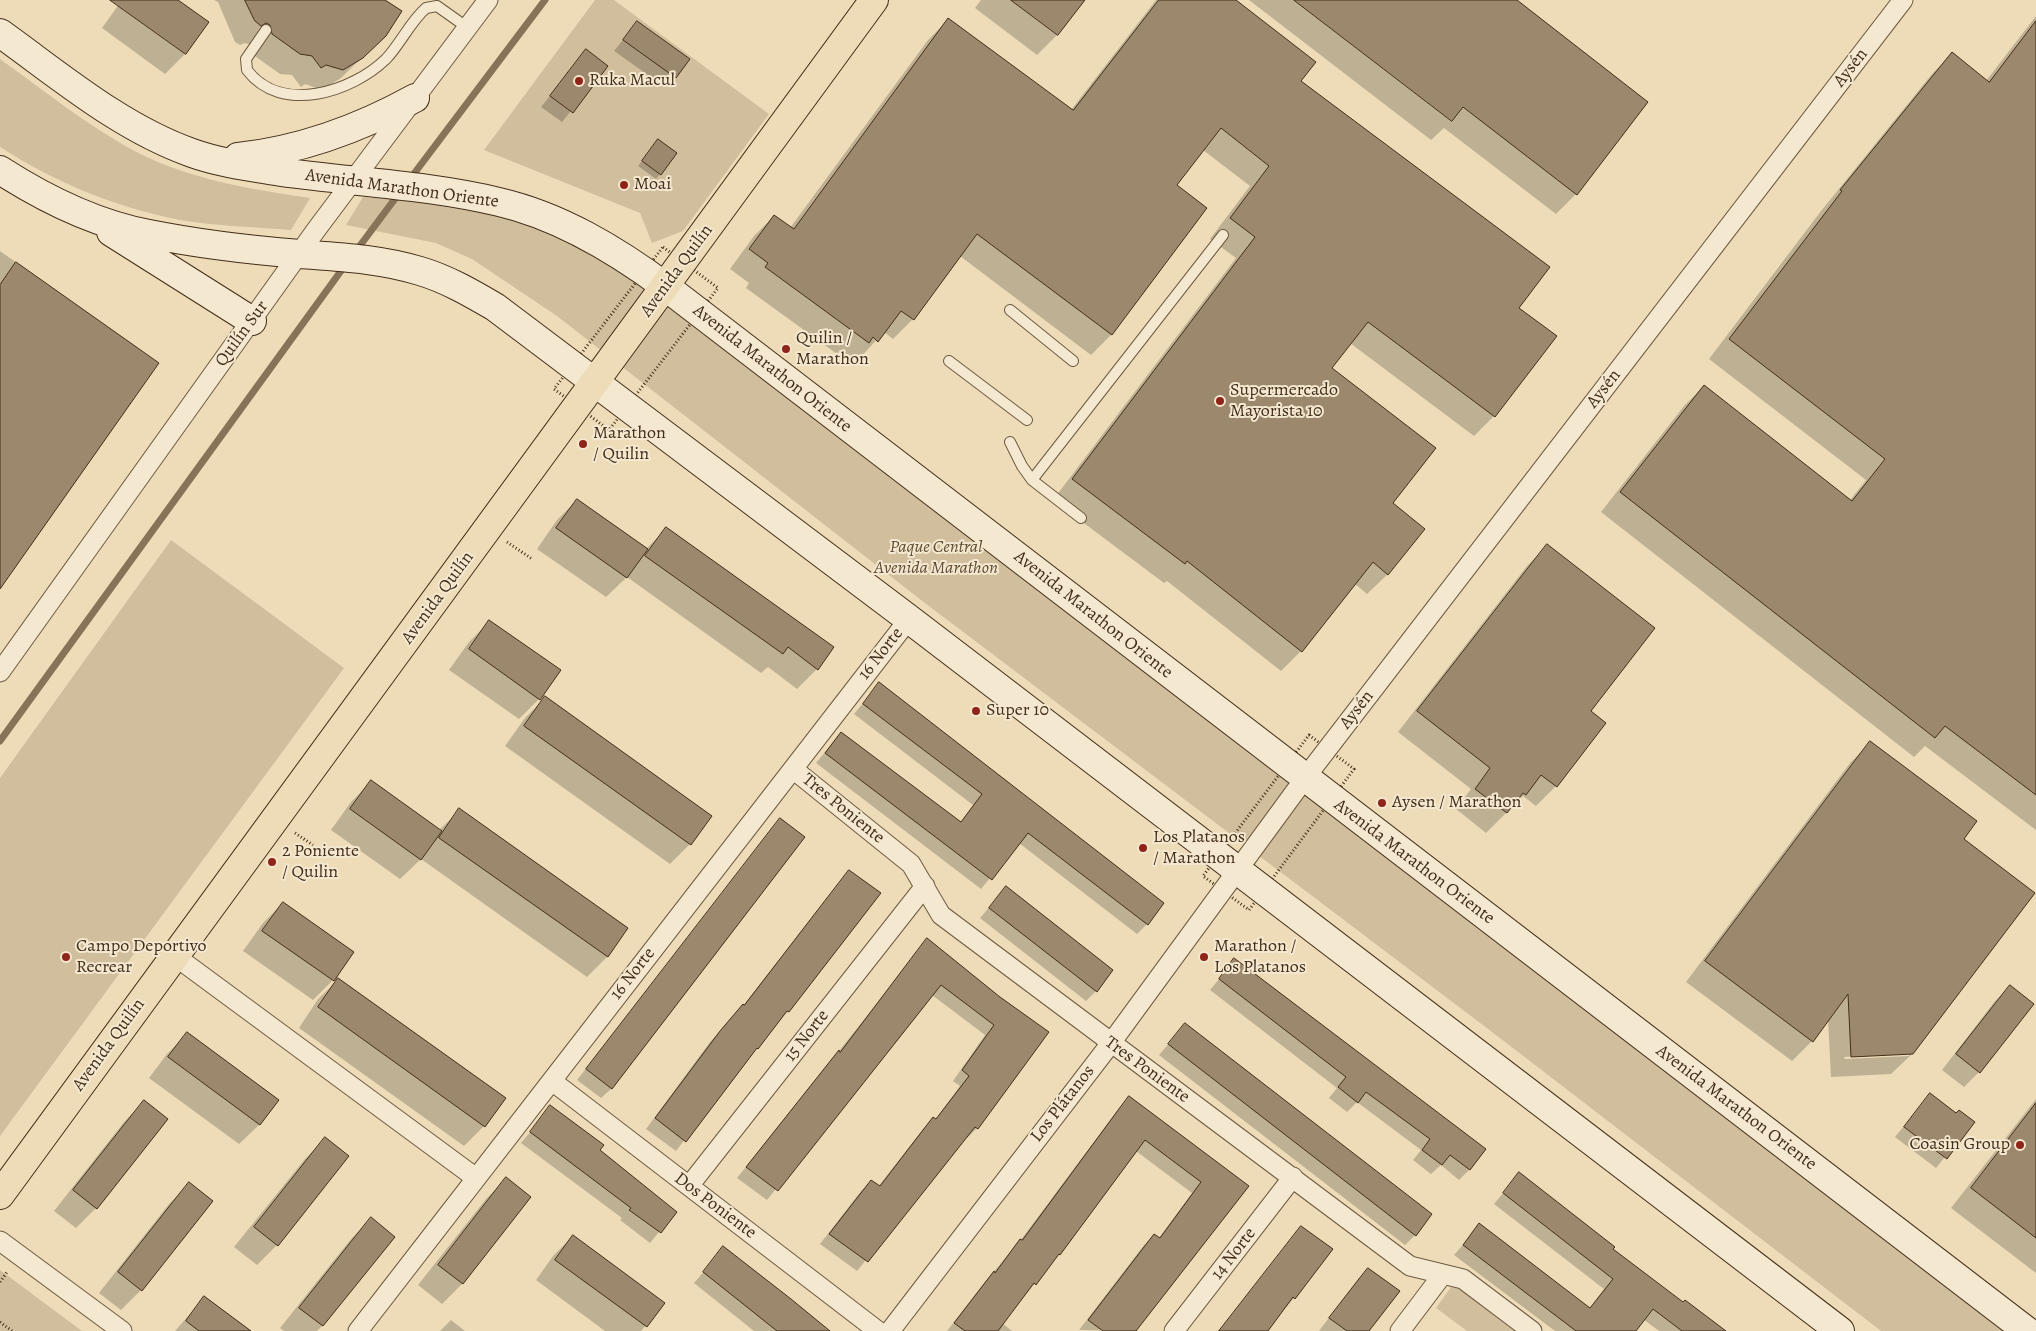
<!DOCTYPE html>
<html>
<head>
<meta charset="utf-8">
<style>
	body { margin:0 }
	canvas { display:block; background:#eedcb8 }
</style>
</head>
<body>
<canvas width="2036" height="1331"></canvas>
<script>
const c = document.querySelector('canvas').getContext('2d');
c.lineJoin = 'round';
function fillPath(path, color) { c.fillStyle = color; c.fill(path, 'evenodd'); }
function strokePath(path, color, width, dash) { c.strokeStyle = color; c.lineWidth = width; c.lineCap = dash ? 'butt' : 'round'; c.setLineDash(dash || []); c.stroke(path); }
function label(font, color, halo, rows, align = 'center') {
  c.font = font + ' Alegreya,serif'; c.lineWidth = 4; c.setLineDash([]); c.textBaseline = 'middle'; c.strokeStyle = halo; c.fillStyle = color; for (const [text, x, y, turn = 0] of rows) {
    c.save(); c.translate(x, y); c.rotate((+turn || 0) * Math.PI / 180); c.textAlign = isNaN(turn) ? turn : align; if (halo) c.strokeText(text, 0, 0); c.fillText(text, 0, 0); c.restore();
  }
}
fillPath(new Path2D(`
	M595,0H614L769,114L683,231L652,243L640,213L484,150Z
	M0,59C45,91 99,135 149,158C199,181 256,190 310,198L291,230C254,227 216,226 180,220C115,207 56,183 0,147Z
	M363,197L458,204L549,229L635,277L2010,1331H1881L1496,1035L921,600L557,316L472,259L436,243L346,225Z
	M171,540L344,668L0,1136V778Z
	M0,1270L82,1331H0Z
	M1451,1287L1467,1289L1523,1331H1467L1436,1308Z`), '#d1be9d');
fillPath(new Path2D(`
	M122,0H176L207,23L185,54L165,74L102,28Z
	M214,0H383L385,35L341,78L322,90L305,84L301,87L292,75L280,74L252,54L250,45L245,43L240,45L235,42L218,2Z
	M981,0H1083L1057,35L1037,55L975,8Z
	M1156,0H1234L1299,82L1518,308L1494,416L1474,436L1350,343L1331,369L1391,504L1388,574L1367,594L1354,583L1301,651L1281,671L1167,581L1164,583L1053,500L1236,258L1210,239L1250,186L1203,150L1175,185L1206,208L1111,335L1091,355L960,256L913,319L893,339L884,332L857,361L853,357L848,362L746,288L749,283L730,269L754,236L774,216L790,228L928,40L948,20L1071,110Z
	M1249,0H1507L1576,194L1556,214L1444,128L1431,140Z
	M2036,16V830L1925,746L1914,757L1601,512L1684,406L1704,386L1850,500L1866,480L1709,359L1821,211L1932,74L1952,54L1986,81Z
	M637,22L688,59L665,87L614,51Z
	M586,51L607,66L562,122L541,107Z
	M658,140L660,174L656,179L638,166Z
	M0,251L158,363L0,583Z
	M577,500L646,549L666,529L817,669L797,689L768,667L761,673L627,577L606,597L537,549L557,520Z
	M1547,546L1589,711L1556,786L1536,806L1523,796L1486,833L1456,809L1471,789L1398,732L1527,566Z
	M489,622L539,699L519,719L449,670L469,642Z
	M879,684L1147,924L1137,934L1019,843L981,889L816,763L841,733L960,823L973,805L854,714Z
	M545,698L690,844L670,864L505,746L525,718Z
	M1870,743L1962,839L1912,1054L1891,1074L1831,1077L1828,1019L1812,1041L1792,1061L1686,982L1850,763ZM1909,1053V1056L1845,1059L1844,1057Z
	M371,782L439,830L460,810L627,928L607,957L587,977L421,859L400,879L331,830L351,802Z
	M780,819L803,838L611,1089L601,1098L577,1080Z
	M849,871L788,1011L748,1057L676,1151L646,1129L710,1042L743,1006Z
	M1006,888L1096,991L1086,1001L980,918Z
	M283,903L353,952L333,980L313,1000L243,951L263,923Z
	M928,940L999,998L977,1128L967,1138L966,1137L857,1271L820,1244L861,1191L871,1182L878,1187L923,1129L933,1119L935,1120L960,1086L953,1081L985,1035L932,995L767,1200L737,1178Z
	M1235,960L1485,1149L1469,1170L1459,1180L1441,1165L1431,1174L1413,1160L1421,1150L1357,1102L1347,1112L1329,1098L1337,1088L1210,990Z
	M339,979L484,1126L464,1146L299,1028L318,999Z
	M2010,986L2033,1004L1979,1072L1964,1087L1942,1070L1995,1001Z
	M1185,1025L1415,1235L1405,1245L1159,1055Z
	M187,1034L260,1124L239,1144L149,1078L167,1054Z
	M1930,1094L1956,1115L1973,1122L1936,1168L1895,1137Z
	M1129,1098L1247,1186L1135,1331L1079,1330L1144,1245L1154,1235L1158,1239L1192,1193L1136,1151L1059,1254L1002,1323L1012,1331H947L984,1283L1020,1241L1119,1108Z
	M2036,1099V1273L1951,1208Z
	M144,1102L166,1119L96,1208L76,1228L54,1211L124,1122Z
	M551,1107L598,1151L675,1212L650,1243L620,1220L622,1218L521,1143Z
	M325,1139L277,1245L257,1265L234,1247L305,1159Z
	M1519,1174L1612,1249L1683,1303L1724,1331H1659L1643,1319L1634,1331H1555L1454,1255L1480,1225L1589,1309L1604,1289L1494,1204Z
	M506,1179L529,1197L462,1284L442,1304L418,1285L486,1199Z
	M190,1183L141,1290L121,1310L99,1293L169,1204Z
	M371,1219L322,1326L317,1331H284L280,1328L351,1239Z
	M1302,1227L1294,1298L1266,1331H1219Z
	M573,1236L664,1303L641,1331H605L536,1280L553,1256Z
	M724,1248L826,1331H754L694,1283Z
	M1368,1269V1331H1319L1358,1279Z
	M204,1298L249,1331H175Z
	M451,1320L465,1331H440Z`), '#0003');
strokePath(new Path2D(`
	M410,179L545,0
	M356,251L400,192
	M0,741L346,264`), '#877358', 7);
const building = new Path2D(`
	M110,0H178L209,22L186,54Z
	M245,0H385L402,11L386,36L363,58L343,70L326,65L321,68L312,56L300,54L272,34L270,25L266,23L261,26L255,21Z
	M1011,0H1085L1058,35Z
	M1159,0H1236L1316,62L1301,81L1550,267L1519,308L1557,336L1495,417L1368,322L1332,368L1436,448L1393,503L1425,529L1388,575L1373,562L1302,652L1187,561L1185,564L1072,479L1255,237L1230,218L1269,166L1221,128L1177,185L1207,208L1112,335L977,234L914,320L901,311L878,342L873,337L869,343L765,267L768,263L749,249L774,215L794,229L948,18L1073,110Z
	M1294,0H1517L1648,102L1577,195L1463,107L1452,121Z
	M637,21L690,59L676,78L623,40Z
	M2036,21V795L1945,726L1935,738L1620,492L1704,385L1852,501L1885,459L1729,339L1842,191L1840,190L1952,52L1989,82Z
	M586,49L608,66L573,113L550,96Z
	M658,139L677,153L661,175L642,161Z
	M16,262L159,363L0,589V285Z
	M577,499L648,549L627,578L556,528Z
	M666,527L834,647L818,670L788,647L783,654L645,556Z
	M1547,544L1655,628L1591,711L1606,723L1557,787L1541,775L1526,795L1523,793L1507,813L1475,789L1490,768L1417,711Z
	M489,620L561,670L540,700L469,649Z
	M879,682L1164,903L1148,925L1028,833L992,880L825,753L841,732L961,822L982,794L863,704Z
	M545,696L712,816L691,845L524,726Z
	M1870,741L1977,821L1964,839L2035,893L1913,1054L1851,1057L1848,994L1813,1042L1705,961Z
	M371,780L442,831L421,860L350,809Z
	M459,808L628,928L608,957L439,838Z
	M780,818L805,837L612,1089L586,1069Z
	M849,870L881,893L789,1012L787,1011L758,1049L757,1048L686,1142L655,1118L720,1031L743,1004L744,1005Z
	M1006,886L1113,970L1097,992L989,908Z
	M283,902L354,952L334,981L262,931Z
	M927,938L1000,997L1049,1032L978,1129L975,1127L868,1262L829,1234L871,1180L880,1186L933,1117L936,1119L969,1076L962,1070L994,1025L941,985L778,1191L746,1167L839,1050L840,1052Z
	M1234,958L1486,1149L1470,1170L1450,1155L1442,1165L1422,1150L1430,1139L1366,1092L1358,1103L1338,1087L1346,1077L1219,979Z
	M338,978L506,1098L485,1127L318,1007Z
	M2010,985L2034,1004L1980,1073L1956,1054Z
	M1185,1023L1432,1214L1416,1236L1168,1044Z
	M187,1032L279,1100L260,1125L168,1057Z
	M1930,1093L1956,1113L1959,1110L1975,1122L1947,1159L1904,1127Z
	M1129,1096L1249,1186L1136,1331H1103L1088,1320L1154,1234L1160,1238L1201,1182L1145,1140L1060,1255L1059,1254L1036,1285L1034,1283L998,1331H965L954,1323L994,1271L995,1273L1020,1239L1022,1240Z
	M144,1100L168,1119L97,1209L73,1190Z
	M2036,1103V1238L1971,1188Z
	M550,1105L604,1145L600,1150L677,1212L661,1233L629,1210L631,1208L530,1132Z
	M325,1137L349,1156L278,1246L254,1227Z
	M1519,1172L1615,1247L1613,1249L1683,1302L1685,1300L1726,1331H1682L1653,1309L1636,1331H1576L1463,1245L1479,1223L1590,1308L1613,1279L1503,1193Z
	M506,1177L531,1197L463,1284L438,1265Z
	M189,1182L213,1201L142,1291L118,1272Z
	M371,1217L395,1237L323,1326L299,1308Z
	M1301,1226L1333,1249L1295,1299L1293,1297L1268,1331H1219Z
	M573,1235L665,1303L647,1327L555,1260Z
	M723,1246L791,1299L830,1331H777L703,1272Z
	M1368,1268L1400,1291L1369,1331H1347L1329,1318Z
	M204,1296L251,1331H199L186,1321Z`);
fillPath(building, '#9c886c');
strokePath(building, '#432e19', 1);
const lane = new Path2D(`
	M266,30L246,59L247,70C281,115 352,92 386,59C401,43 410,22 426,8L437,6L468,28
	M1010,310L1073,361
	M949,361L1027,420
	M1010,442L1022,466L1032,480L1081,518
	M1032,480L1223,235`);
const street = new Path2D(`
	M0,672L316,230L488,0
	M793,769L911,864L941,915L1410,1266L1463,1279L1532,1331
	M175,956L476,1178
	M552,1081L878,1331
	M689,1186L925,886
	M0,1241L122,1331
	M358,1331L909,619
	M890,1331L1111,1043L1305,778L1903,0
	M1174,1331L1293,1177
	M1400,1331L1443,1274`);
const secondary = new Path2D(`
	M0,33C60,76 121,128 192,153C220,163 251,167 281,172C353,182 428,185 499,202C560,216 616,250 666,287L2027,1331
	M238,157C301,150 359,129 415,98
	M0,170C45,199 96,224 149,234C199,244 250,250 300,254C340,257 381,259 420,271C447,279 471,293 495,307L909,619L1840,1331
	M111,232L252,321`);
const primary = new Path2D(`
	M0,1195L874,0`);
strokePath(lane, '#6e5a41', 12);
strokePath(street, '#6e5a41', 21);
strokePath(secondary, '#432e19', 30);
strokePath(primary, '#432e19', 30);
strokePath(new Path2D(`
	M663,247L718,288L609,430L554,389Z
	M507,542L532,559
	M1309,735L1354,769L1249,910L1203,876Z
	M295,833L313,845
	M0,1282L7,1272
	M0,1322L12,1331`), '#432e19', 3, [1, 2.5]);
strokePath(lane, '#f4e8d1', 10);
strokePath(street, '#f4e8d1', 19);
strokePath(secondary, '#f4e8d1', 28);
strokePath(primary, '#eedcb8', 28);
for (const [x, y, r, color] of [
	[579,81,5,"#8f2418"],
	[624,185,5,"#8f2418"],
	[786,349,5,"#8f2418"],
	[1220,401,5,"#8f2418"],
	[583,444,5,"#8f2418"],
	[976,711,5,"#8f2418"],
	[1382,803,5,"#8f2418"],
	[1143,848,5,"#8f2418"],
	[272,862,5,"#8f2418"],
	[66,957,5,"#8f2418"],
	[1204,957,5,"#8f2418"],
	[2020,1145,5,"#8f2418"]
]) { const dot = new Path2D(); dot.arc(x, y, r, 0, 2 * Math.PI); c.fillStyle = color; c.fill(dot); strokePath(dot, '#f4e8d1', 2); }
label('18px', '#432e19', '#f4e8d1', [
	["Aysén",1851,68,-52],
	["Avenida Marathon Oriente",402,189,8],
	["Avenida Quilín",677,271,-54],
	["Quilín Sur",242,334,-54],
	["Avenida Marathon Oriente",772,369,38],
	["Aysén",1604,389,-52],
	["Avenida Quilín",438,598,-54],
	["Avenida Marathon Oriente",1093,615,38],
	["16 Norte",881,654,-52],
	["Aysén",1357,710,-52],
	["Tres Poniente",843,809,39],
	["Avenida Marathon Oriente",1414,862,37],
	["16 Norte",633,974,-52],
	["15 Norte",807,1036,-52],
	["Avenida Quilín",109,1045,-54],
	["Tres Poniente",1147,1070,36],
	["Los Plátanos",1063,1104,-52],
	["Avenida Marathon Oriente",1736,1108,37],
	["Dos Poniente",715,1206,37],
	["14 Norte",1234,1254,-52]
]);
label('18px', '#432e19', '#f4e8d1', [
	["Ruka Macul",589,81],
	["Moai",634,185],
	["Quilin /",796,339],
	["Marathon",796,360],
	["Supermercado",1230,391],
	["Mayorista 10",1230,412],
	["Marathon",593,434],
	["/ Quilin",593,455],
	["Super 10",986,711],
	["Aysen / Marathon",1392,803],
	["Los Platanos",1153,838],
	["/ Marathon",1153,859],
	["2 Poniente",282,852],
	["/ Quilin",282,873],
	["Campo Deportivo",76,947],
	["Recrear",76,968],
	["Marathon /",1214,947],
	["Los Platanos",1214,968],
	["Coasin Group",2010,1145,"right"]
], 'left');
label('italic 18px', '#5f4b33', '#f4e8d1', [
	["Paque Central",936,548],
	["Avenida Marathon",936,569]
]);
</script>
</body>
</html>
